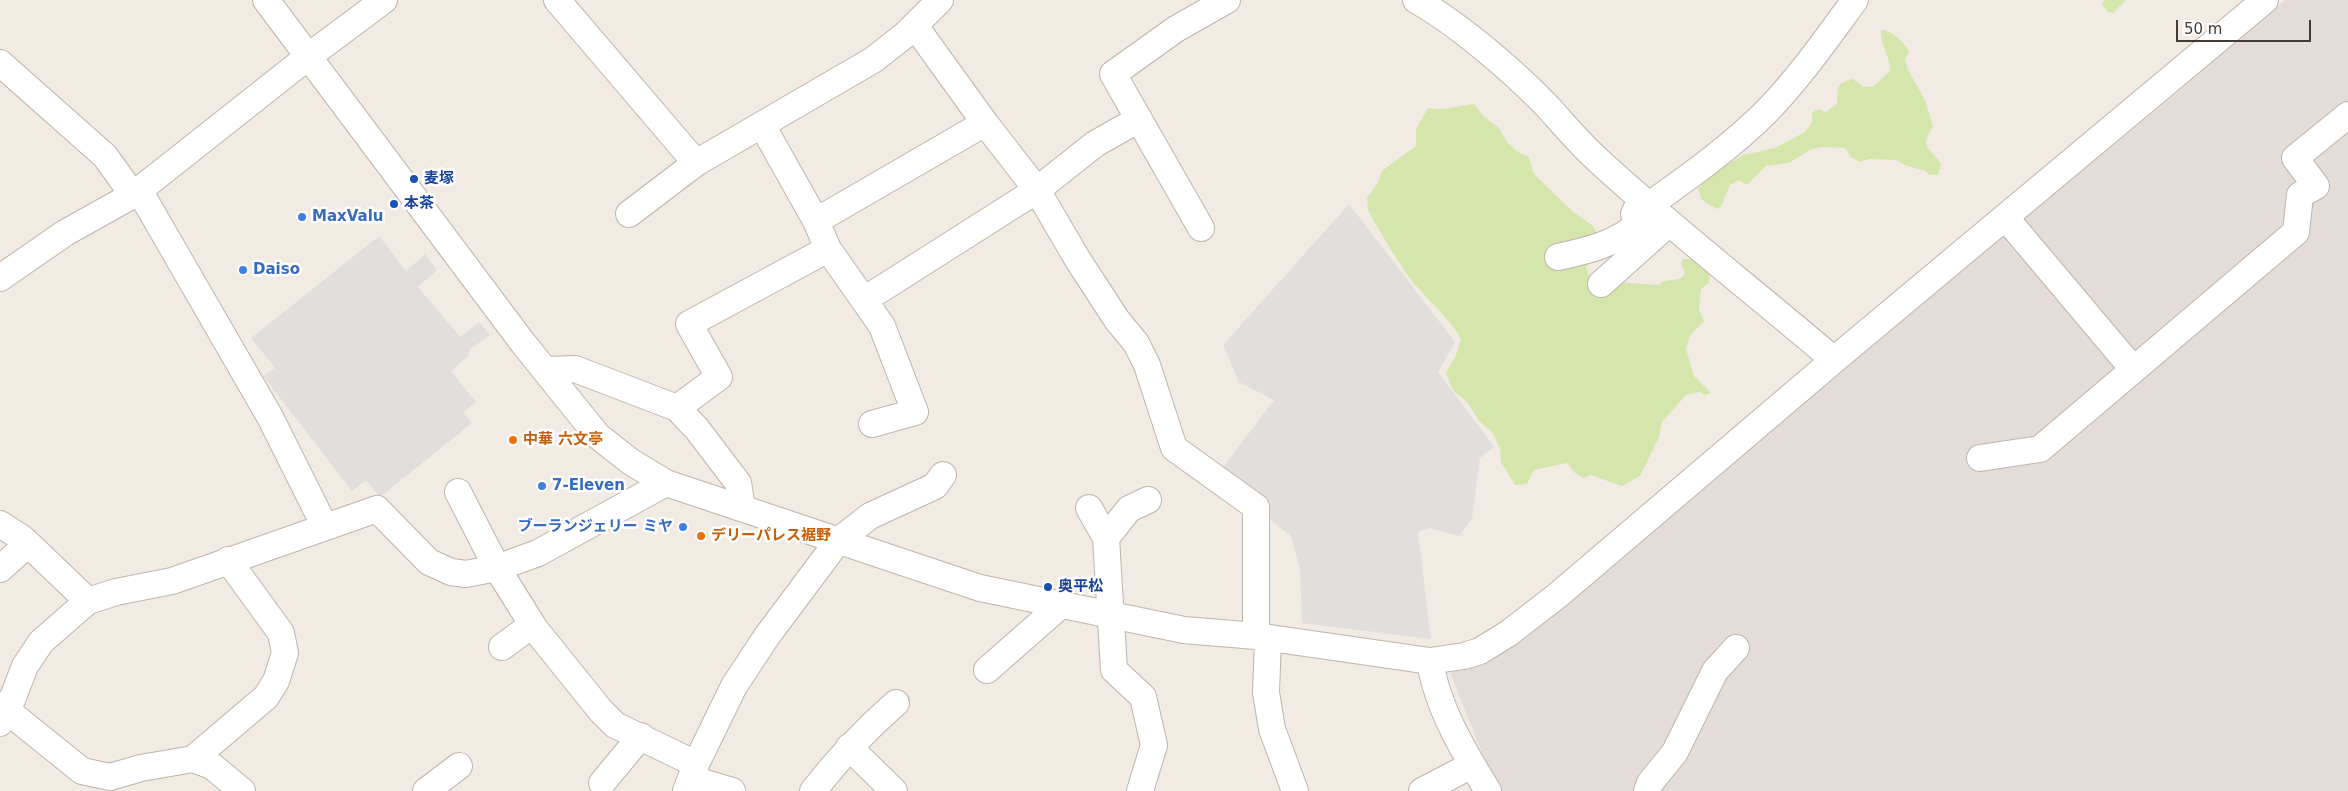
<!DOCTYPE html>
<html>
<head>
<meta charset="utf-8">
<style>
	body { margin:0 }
	#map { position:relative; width:2348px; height:791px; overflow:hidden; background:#f1ebe3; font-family:"DejaVu Sans",sans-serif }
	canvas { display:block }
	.scale { position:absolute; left:2176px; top:20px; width:135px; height:22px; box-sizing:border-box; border:2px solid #433a33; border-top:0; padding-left:6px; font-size:15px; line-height:18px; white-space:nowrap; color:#433a33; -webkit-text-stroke:4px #fff; paint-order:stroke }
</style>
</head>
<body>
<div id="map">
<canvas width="2348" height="791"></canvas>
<div class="scale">50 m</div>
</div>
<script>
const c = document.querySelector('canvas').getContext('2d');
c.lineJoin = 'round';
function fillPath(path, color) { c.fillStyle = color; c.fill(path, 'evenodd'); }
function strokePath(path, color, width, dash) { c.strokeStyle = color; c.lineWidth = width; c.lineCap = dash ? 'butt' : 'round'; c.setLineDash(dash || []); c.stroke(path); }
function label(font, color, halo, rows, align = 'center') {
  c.font = font + ' "DejaVu Sans","Noto Sans JP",sans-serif'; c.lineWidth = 5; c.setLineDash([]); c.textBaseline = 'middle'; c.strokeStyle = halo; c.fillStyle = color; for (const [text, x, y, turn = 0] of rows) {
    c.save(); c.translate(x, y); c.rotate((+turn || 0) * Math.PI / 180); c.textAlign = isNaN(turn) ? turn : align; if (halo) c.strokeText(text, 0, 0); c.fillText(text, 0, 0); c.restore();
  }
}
fillPath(new Path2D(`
	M2285,0H2348V791H1502L1489,770L1450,673L1487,663L1547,620L1833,375L2168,100Z`), '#e3dcd8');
fillPath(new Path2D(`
	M2104,0H2126L2113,13L2108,12L2102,4Z
	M1881,30C1892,30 1906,43 1909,53L1905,58L1907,68L1925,100L1933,126C1919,150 1929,145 1941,164L1938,175H1930L1925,171L1907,166L1896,160L1869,159L1860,162L1851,157L1845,148L1821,147L1810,150L1789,163L1766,166L1747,185L1739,180L1730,185L1721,207L1717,209L1702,200L1698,189L1706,178L1743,155L1775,148L1805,132L1812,122V113L1818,109L1826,112L1837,104C1838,86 1835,84 1853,79L1863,87L1874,86L1890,71C1891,57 1879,43 1881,30Z
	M1474,104L1484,117L1499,128L1507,142L1518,152L1529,157L1534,174L1573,212L1593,226L1598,237L1595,258L1586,267L1593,289L1618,282L1659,285L1664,281L1680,279L1685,274L1681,265L1683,259C1695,258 1702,264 1710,273L1709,283L1701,289L1699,309L1704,321L1690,336L1686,349L1694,376L1711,393L1705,395L1699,392L1686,395L1662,422L1659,437L1640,476L1622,486L1591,475L1584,478L1575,473L1567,463L1534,470L1527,484L1515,485L1501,462L1500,449L1493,433L1479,421L1468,403L1452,389L1446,373L1456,355L1461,339C1448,315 1425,299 1409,277C1394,256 1381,233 1368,211L1367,198L1377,184L1382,171L1416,146V129L1428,108C1446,111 1456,106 1474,104Z`), '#d5e6ac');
fillPath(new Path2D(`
	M1349,204L1455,342L1438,372L1494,447L1480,458L1472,519L1459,536L1430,528L1418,532L1431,639L1302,623L1300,570L1291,536L1215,478L1274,400L1239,382L1223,345Z
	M379,236L406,271L425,254L437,270L418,287L460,337L479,322L490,335L469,350L468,356L451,371L476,402L463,412L472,423L380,497L366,480L352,491L263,376L275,368L251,338Z`), '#e2dedc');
const minor = new Path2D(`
	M266,0L523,343L568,399L598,436L631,462L666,483L980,588L1184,630L1256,636L1430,661L1464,656L1480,651L1509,633L1558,595L1834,360L2265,0
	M557,0L696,163L873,60L905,35L940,0
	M1416,0C1461,26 1512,70 1548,107C1565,126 1581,145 1600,162C1675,231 1757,294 1834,360
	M0,63L105,156L133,195
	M985,123L1037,190L1078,260L1117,320L1136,343L1147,365L1174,448L1256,507V636
	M762,125L816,221L828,249L882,326L915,412L872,424
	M139,190L270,417L325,527
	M1648,206C1690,176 1731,147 1767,111C1800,77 1827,38 1855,0
	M629,214L696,163
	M2005,217L2133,369
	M816,221L985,123L915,26
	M1201,228L1113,74L1176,29L1227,0
	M1558,257C1586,251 1616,244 1638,224L1634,214L1641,199
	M0,278L65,233L133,195L309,56L384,0
	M1601,284L1669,223
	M864,300L1037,190L1095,144L1139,119
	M545,370L575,369L677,408L697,429L738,483L742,507
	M677,408L719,377L689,324L828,249
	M1980,458L2040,449L2296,232L2300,195L2316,186L2295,158L2348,115
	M458,492L497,568L535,629L601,711L615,725L696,764
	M1089,508L1106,538
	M0,524L23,539L88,601
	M0,569L28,544
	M1268,638L1266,692L1272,729L1295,791
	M502,647L532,625
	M1430,661C1437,707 1464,752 1488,791
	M987,670L1061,605
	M0,705L82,771L110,777L141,768L193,759L212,766L242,791
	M0,723L8,710L25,666L41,642L88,601L116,592L172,581L377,509L429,562L451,572L466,574L497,568L538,553L666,483
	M849,747L894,791
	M193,759L266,697L276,681L285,653L281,633L228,560
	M692,779L732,791
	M602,783L641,736
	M426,791L459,766
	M686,791L696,764L734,686L767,636L838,541L870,516L935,486L943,475
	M813,791C838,759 865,730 896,703
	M1140,791L1154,745L1143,697L1114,670L1106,538L1129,509L1148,500
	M1422,791L1472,765
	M1647,791L1650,783L1675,752L1715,671L1736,648`);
strokePath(minor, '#bfb4a9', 28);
strokePath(minor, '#fff', 26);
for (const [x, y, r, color] of [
	[414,179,5,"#1a4fb4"],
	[394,204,5,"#1a4fb4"],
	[302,217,5,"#3f7fe0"],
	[243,270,5,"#3f7fe0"],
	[513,440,5,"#e8710a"],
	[542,486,5,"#3f7fe0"],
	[683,527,5,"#3f7fe0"],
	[701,536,5,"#e8710a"],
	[1048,587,5,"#1a4fb4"]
]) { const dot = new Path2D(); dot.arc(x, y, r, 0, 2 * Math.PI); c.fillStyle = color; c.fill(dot); strokePath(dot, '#fff', 2); }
label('bold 15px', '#164399', '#fff', [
	["麦塚",424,179],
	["本茶",404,204],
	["奥平松",1058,587]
], 'left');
label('bold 15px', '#366cbe', '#fff', [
	["MaxValu",312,217],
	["Daiso",253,270],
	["7-Eleven",552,486],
	["ブーランジェリー ミヤ",673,527,"right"]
], 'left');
label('bold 15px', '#c56008', '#fff', [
	["中華 六文亭",523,440],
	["デリーパレス裾野",711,536]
], 'left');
</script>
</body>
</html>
